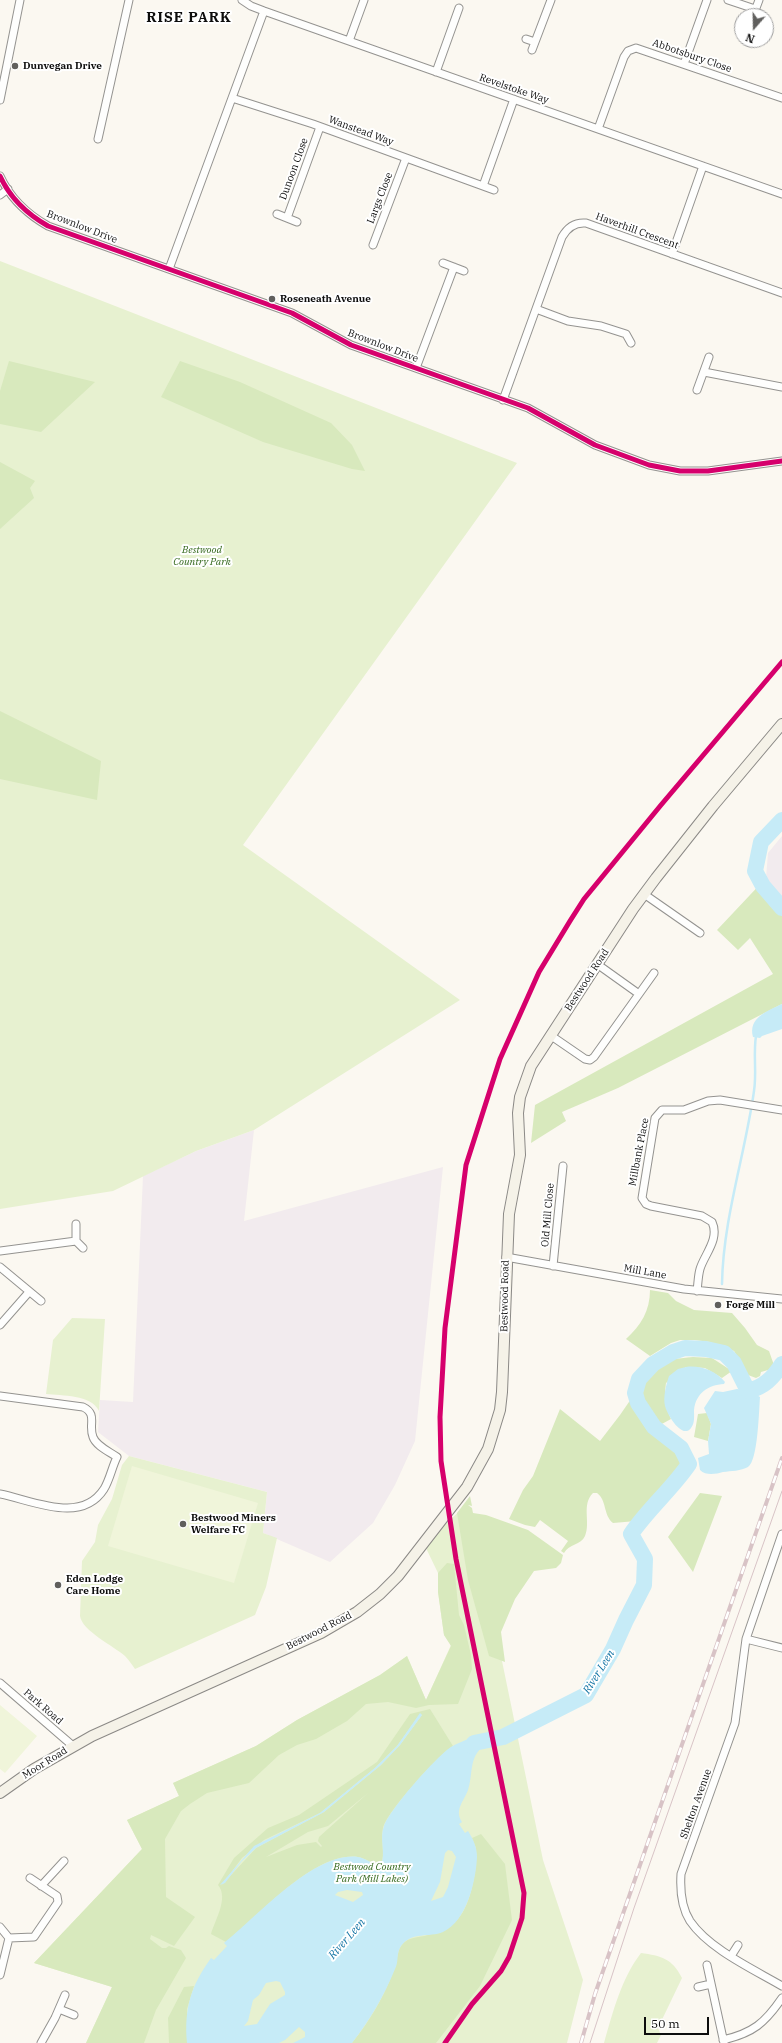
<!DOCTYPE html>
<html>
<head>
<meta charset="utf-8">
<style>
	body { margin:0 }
	#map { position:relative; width:782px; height:2043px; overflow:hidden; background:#fbf8f1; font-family:"IBM Plex Serif",serif }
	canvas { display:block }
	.north { position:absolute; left:734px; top:8px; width:40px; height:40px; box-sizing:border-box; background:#fff; border:1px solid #9e9e9e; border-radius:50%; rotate:200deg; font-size:11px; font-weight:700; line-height:16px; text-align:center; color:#0d0d0d }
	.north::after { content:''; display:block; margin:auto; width:14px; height:18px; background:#605f5d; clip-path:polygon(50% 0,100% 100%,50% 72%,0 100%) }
	.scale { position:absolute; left:644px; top:2017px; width:65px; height:18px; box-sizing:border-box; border:2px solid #0d0d0d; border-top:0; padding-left:5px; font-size:12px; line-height:14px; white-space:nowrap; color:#0d0d0d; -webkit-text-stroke:3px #fff; paint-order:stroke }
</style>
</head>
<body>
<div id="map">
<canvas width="782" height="2043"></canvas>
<div class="north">N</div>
<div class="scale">50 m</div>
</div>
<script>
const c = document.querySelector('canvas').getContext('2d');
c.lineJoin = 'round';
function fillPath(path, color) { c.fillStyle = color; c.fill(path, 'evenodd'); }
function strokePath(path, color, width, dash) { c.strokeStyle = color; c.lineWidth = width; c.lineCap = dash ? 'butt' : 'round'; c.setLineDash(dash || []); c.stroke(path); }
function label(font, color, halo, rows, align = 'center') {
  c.font = font + ' "IBM Plex Serif",serif'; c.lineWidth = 4; c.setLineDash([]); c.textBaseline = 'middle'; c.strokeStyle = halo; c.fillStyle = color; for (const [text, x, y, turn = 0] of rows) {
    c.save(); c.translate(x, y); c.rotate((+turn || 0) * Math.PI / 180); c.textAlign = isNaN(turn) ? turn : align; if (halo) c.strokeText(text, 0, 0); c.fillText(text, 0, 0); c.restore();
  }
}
fillPath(new Path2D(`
	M782,836V899L766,878L768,853Z
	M254,1130L244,1221L443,1167L415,1441L395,1485L373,1523L330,1562L263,1533L267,1492L129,1456L98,1432L100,1400L133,1402L143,1176L196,1151Z`), '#f2ebee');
fillPath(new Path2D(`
	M0,261L517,463L243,845L460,1000L254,1130L196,1151L113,1191L0,1209Z
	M72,1318L105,1319L99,1411C91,1394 62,1396 46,1394L53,1340Z
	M129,1456L267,1492L263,1533L277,1538L266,1587L255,1615L135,1669C132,1665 129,1660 125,1656C114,1646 82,1631 80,1616L82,1561L95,1542L98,1525L112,1499L122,1465Z
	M466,1505L482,1564L543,1860L583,1980L567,2043H86L112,1987L34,1963L142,1849L127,1820L179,1796L173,1783L256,1746L297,1720L380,1675L407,1656L426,1700L451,1645L444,1635L438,1592V1573L424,1544Z
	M641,1953C661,1956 672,1958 682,1978L658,2028L661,2035L657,2043H604C613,2012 621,1979 641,1953Z`), '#e7f1d0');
fillPath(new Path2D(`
	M9,361L95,382L41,432L0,424V391Z
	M180,361L240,382L331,423L352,445L365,471L352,469L263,442L161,397Z
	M0,462L35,481L30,488L34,498L0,529Z
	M0,711L101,761L97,800L0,779Z
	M766,878L782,899V1004L618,1088L562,1112L566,1121L531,1143L535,1105L773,974L750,938L738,950L717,930Z
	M650,1290L668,1293L676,1301L694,1310L732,1313L745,1328L757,1345L769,1351L775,1368L761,1372L760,1376L756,1378L748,1375L734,1351L710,1342L694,1340H680L671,1343L650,1356L626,1339C641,1325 650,1311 650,1290Z
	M693,1357L712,1358L732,1371L722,1378L705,1368L686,1367L666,1383C664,1397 665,1406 671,1419L660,1425L651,1412L641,1404C636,1384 652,1366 670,1360C677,1358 686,1358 693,1357Z
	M631,1399L634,1404L646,1414L660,1434L677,1445L685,1461L679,1473L636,1521L613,1523C603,1515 607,1500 597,1493H593C581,1505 591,1522 585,1536C581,1545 569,1544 564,1553L561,1551L568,1541L540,1520L535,1527L525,1525L509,1519L523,1490L533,1476L560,1409L600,1441L620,1415Z
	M707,1413L711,1424L708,1441L694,1437L698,1414Z
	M700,1493L722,1496L693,1572L668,1537Z
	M470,1496L472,1506L468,1505L472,1508L473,1513L486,1515L528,1530L563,1555L561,1563L556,1568L534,1571L515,1599L501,1632L505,1662L489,1656L468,1580L457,1513Z
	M447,1563L454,1564L459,1615L464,1625L471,1655L472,1669L458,1704L429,1705L416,1708L388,1702L366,1704L347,1721L316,1739L297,1745L279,1755L249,1783L207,1793L190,1804L181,1811L165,1839L166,1897L195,1917L174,1946L151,1935L150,1939L162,1948H166L169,1946L181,1950L186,1958L156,2010L144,2043H86L112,1987L34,1963L142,1849L127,1820L179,1796L173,1783L256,1746L297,1720L380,1675L407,1656L426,1700L451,1646L444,1635L438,1592V1573Z
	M430,1709L453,1746C438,1755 387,1812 383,1828C380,1840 386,1854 381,1865L378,1866C371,1863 365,1858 358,1857C314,1851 258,1917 226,1942L211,1934C215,1920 229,1898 218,1885L234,1858L268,1828L299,1815L377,1762L410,1714ZM420,1714L422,1715L400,1745L381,1765L324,1812L256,1848L221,1886L242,1858L264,1840L320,1813L376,1767L397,1746ZM368,1793L319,1837L318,1841L322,1846L321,1847L316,1842L297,1845L266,1857L308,1832L328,1826Z
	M481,1834L505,1864L512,1920L480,1986L436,2043H352C369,2022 382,2000 392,1975C396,1966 397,1952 401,1946C408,1936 418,1938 428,1935C436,1932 448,1926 455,1921C470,1912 478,1866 476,1850C476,1846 473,1842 472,1838Z
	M194,1986L187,2009V2043H169L168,2018L184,1987Z`), '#d8e9bd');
fillPath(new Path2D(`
	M132,1466L258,1503L234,1583L108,1546Z
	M0,1705L37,1736L5,1773L0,1769Z`), '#f0f5da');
fillPath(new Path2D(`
	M782,1004V1029L762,1036L760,1038L753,1037C748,1018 767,1011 782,1004Z
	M686,1367C700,1365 716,1371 725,1382L724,1384C708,1385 696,1393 694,1410C694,1416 695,1423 691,1428C682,1440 667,1414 665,1406C663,1397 666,1385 669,1376L678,1369Z
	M737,1389L752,1392L760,1397C759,1409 758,1461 748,1467C741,1471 731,1471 723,1472C716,1474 706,1476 700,1470L698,1458L709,1454L708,1441L711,1424L704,1408L715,1391L723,1392Z
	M420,1713L422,1715L400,1745L381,1765L324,1812L256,1848L241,1862L225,1883L220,1885L254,1846L320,1813L376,1767L397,1746Z
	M488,1734L492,1746L481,1748C469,1760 473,1775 468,1790C464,1801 454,1810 462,1822L459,1824L465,1833L468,1831C473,1839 477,1847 477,1857C476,1880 467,1921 443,1932C429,1938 412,1931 401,1946C396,1953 399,1962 395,1969C384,1996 370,2020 352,2043H293L305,2037V2032L299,2027L285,2040L279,2043H187C184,2008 191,1986 211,1958L214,1960L227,1946L224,1943C256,1918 314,1851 358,1857C365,1858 371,1863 378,1866L381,1865C386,1853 379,1838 384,1826C390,1809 436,1757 451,1747C463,1740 475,1737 488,1734ZM448,1850L452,1851L456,1857L448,1887L443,1897L431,1901L440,1882L445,1853ZM347,1890L362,1892L363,1895L353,1902L335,1895L338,1892ZM276,1981L280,1982L285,1992V1995L270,2004L257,2024L244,2026L248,2021L253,2000L259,1995L266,1983Z`), '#c6ebf7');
strokePath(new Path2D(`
	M722,1284C723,1219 745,1155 754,1091C757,1072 753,1054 756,1036`), '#c6ebf7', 2.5);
strokePath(new Path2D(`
	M782,820L761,842L755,871L763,886L782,908
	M472,1746L474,1743L503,1737L586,1695L613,1649L626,1620L644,1585L645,1559L631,1534C648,1509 672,1489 689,1464L681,1448L654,1427L638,1403L635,1393L639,1379L653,1364L673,1352L685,1348L706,1349L724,1353L734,1363L748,1391C764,1387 773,1378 782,1364`), '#c6ebf7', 16);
const minor = new Path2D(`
	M242,0L251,6L264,11L782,194
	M728,0L755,9
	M753,16L759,0
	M526,39L535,42
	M349,41L364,0
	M532,50L551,0
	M684,64L707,0
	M436,72L459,8
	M232,98L313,124L483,186L514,99
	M0,100L20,0
	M598,129L624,57L628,51L636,48L782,98
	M98,139L129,0
	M0,176C10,198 27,214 48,226L292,313L351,345L528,408L595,445L649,465L680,471H708L782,461
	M483,186L494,190
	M0,195L8,189
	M277,214L297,222
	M287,218L320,127
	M373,245L406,158
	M672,254L703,166
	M443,263L464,271
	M169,269L264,11
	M536,309L568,321L601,326L626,334L631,343
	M416,368L454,267
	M704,372L782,387
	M697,390L709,357
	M503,400L562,237C567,228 575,222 586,223L782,293
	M644,894L700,933
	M639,994L654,973
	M550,1035L585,1059L590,1060L594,1057L639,994L597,964
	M76,1224V1241L83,1248
	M0,1251L76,1241
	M506,1257L684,1289L782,1299
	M553,1266L563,1166
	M0,1267L41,1301
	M697,1291C698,1284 698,1276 700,1269C704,1255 720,1239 712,1222L702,1216L651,1206L646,1204L642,1198L655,1118L662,1110H684L708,1101L720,1100L782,1110
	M0,1325L29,1292
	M0,1396L83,1407C98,1414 88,1425 93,1437C96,1446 110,1452 117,1457C112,1467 110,1479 104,1489C81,1525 32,1500 0,1494
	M782,1534L746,1639L735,1723L681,1874C680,1890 681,1907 690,1921C709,1949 753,1969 782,1986
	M746,1639L782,1648
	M0,1683L73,1746
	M41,1886L64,1861
	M0,1927L9,1938L34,1937L58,1902L57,1896L30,1878
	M731,1956L738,1945
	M707,1965L724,2043
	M0,1975L9,1938
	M698,1987L711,1984
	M59,2009L74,2015
	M723,2040C753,2033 765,2023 782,1998
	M41,2043L55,2018L65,1995`);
const secondary = new Path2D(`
	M0,1793L34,1769L92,1736L321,1633L357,1612L380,1594L398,1576L467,1487L488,1449L500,1410L502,1392L509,1214L520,1155L518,1113L520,1097L531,1066L633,909L656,878L713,806L782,724`);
strokePath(minor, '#949390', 9);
strokePath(secondary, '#8b8986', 12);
strokePath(minor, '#fefefd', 7);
strokePath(secondary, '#f5f2e8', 10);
strokePath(new Path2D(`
	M590,2043L634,1908L782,1491`), '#d8c3c6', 1);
const rail = new Path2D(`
	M581,2043L595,1994L782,1458`);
strokePath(rail, '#d8c3c6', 4);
strokePath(rail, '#fff', 2.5, [8]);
strokePath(new Path2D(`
	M0,176C10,198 27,214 48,226L292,313L351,345L528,408L595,445L649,465L680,471H708L782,461
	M445,2043L472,2004L501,1971L509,1957L522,1918L524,1893L456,1559L441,1461L440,1417L445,1328L466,1165L500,1059L539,972L570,921L584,899L661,805L782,662`), '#d6006c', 5);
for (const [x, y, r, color] of [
	[15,66,4,"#605f5d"],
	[272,299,4,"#605f5d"],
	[718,1305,4,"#605f5d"],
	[183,1524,4,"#605f5d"],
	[58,1585,4,"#605f5d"]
]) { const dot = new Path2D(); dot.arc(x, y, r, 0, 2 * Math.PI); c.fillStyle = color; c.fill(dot); strokePath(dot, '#fff', 1.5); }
label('10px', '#0d0d0d', '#fff', [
	["Abbotsbury Close",692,56,19],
	["Revelstoke Way",514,89,19],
	["Wanstead Way",361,131,20],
	["Dunoon Close",294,169,-70],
	["Largs Close",380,198,-69],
	["Brownlow Drive",82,227,21],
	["Haverhill Crescent",637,231,20],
	["Brownlow Drive",383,346,21],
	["Bestwood Road",587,980,-57],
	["Millbank Place",639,1152,-79],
	["Old Mill Close",548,1215,-85],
	["Mill Lane",645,1272,10],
	["Bestwood Road",505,1296,-89],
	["Bestwood Road",319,1631,-27],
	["Park Road",43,1707,41],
	["Moor Road",45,1763,-32],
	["Shelton Avenue",696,1804,-70]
]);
label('bold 10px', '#0d0d0d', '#fff', [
	["Dunvegan Drive",23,66],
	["Roseneath Avenue",280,299],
	["Forge Mill",726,1305],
	["Bestwood Miners",191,1518],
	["Welfare FC",191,1530],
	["Eden Lodge",66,1579],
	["Care Home",66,1591]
], 'left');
label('italic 10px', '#32671a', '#fff', [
	["Bestwood",202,550],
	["Country Park",202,562],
	["Bestwood Country",372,1867],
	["Park (Mill Lakes)",372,1879]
]);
label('italic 11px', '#1173a4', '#fff', [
	["River Leen",599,1672,-58],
	["River Leen",347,1939,-49]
]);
c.letterSpacing = '1px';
label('bold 14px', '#0d0d0d', '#fff', [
	["RISE PARK",189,18]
]);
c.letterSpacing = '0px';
</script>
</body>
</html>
